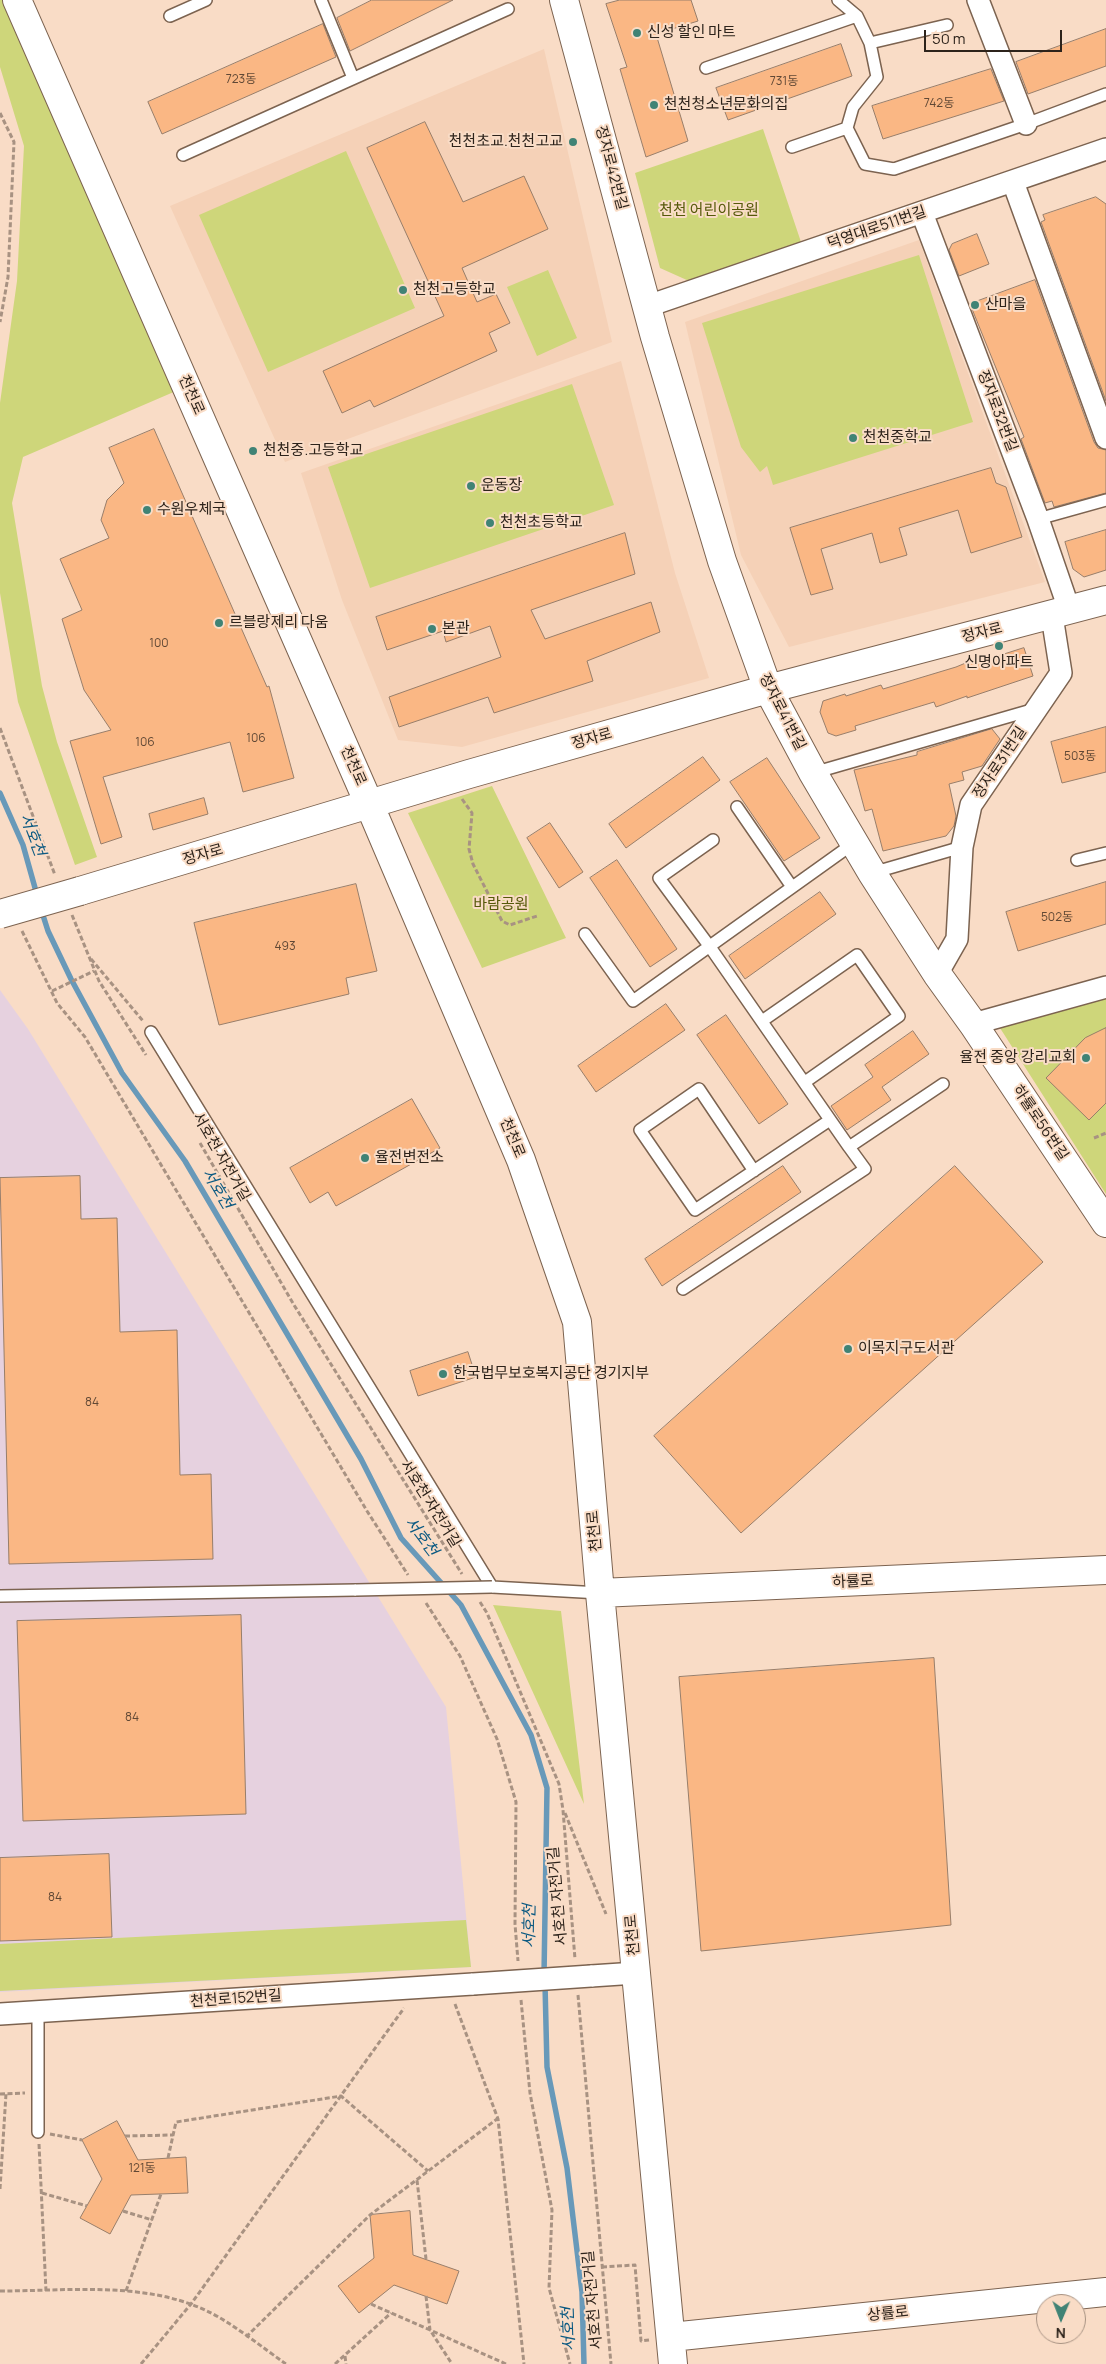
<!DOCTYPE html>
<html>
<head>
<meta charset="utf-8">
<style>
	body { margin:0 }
	#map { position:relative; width:1106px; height:2364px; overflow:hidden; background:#f9dcc6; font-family:Manrope,sans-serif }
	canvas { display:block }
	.north { position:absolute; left:1036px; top:2294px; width:50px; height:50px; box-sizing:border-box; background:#f9dcc6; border:1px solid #a79282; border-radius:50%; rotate:181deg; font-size:14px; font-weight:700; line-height:20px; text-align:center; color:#2d231b }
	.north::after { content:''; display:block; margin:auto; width:18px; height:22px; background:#408375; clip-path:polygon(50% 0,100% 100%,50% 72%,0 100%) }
	.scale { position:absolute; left:924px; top:30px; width:138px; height:22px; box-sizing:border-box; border:2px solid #2d231b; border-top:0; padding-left:6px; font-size:15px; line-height:18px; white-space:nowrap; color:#2d231b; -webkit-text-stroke:4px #f9dcc6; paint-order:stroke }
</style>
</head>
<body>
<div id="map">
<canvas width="1106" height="2364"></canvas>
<div class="north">N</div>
<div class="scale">50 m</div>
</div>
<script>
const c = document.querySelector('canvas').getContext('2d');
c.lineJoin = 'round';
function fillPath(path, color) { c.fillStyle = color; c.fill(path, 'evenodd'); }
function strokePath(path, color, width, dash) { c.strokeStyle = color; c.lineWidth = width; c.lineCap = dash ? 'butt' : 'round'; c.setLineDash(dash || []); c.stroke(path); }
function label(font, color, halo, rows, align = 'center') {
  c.font = font + ' Manrope,"Noto Sans KR",sans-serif'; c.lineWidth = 4; c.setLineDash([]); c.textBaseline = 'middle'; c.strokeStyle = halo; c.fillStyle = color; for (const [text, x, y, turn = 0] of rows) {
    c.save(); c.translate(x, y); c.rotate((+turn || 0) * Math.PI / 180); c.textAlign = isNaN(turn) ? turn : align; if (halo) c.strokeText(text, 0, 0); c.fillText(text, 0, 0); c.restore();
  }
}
fillPath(new Path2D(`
	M544,49L612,342L285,462L170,206Z
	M919,240L1045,582L789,647L741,555L685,322Z
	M621,361L675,573L709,678L462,747L398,740L342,600L301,473Z`), '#f5d1b7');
fillPath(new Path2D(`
	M0,990L28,1029L446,1707L471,1967L0,1992Z`), '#e6d1df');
fillPath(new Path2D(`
	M0,0H8L176,391L23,457L12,503L42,686L57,742L97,857L75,865L18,702L0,593V403L17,281L24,146L0,67Z
	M763,129L801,242L689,281L660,268L635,173Z
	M346,151L415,308L268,372L199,215Z
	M919,255L973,422L773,485L767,466L760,472L741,447L702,323Z
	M548,270L577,338L537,356L507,287Z
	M572,384L614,505L370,588L328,467Z
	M492,786L566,938L482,968L408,813Z
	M1106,998V1194L1000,1028Z
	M493,1605L561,1611L584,1804Z
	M466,1920L471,1967L0,1991V1944Z`), '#ced67a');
strokePath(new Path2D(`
	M0,793L23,845L37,895
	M41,909L48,931L71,979L122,1073L185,1161L361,1459L401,1538L461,1605L531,1735L547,1788L544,1975
	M545,1984L547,2067L567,2168L582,2292L584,2364`), '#6899b9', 5.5);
const building = new Path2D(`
	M372,0H453L350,51L337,18Z
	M620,0H691L698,21L656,34L688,141L646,157L620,69L627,67L606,4Z
	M323,24L336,57L162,134L148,102Z
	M1106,29V66L1028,94L1016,62Z
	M841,44L852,76L728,120L716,88Z
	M991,69L1004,101L883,139L872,106Z
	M425,122L463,202L524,176L548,229L462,268L477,302L496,294L510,323L489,333L497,351L374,407L370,400L342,413L323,371L444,316L367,148Z
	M1096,197L1106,204V401L1041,222L1045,220L1043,215Z
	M977,234L989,264L959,276L949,250L952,244Z
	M1035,280L1094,442L1098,448L1106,450V493L1054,507L1052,501L1045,503L1021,439L1024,437L970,304Z
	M154,429L267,687L269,686L294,778L243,792L230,742L103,777L122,837L101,844L70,741L111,730L84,690L62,619L82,610L60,559L109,538L101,520L107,500L124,483L109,448Z
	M991,468L996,483L1006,487L1022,537L971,553L958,510L899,528L907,555L880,563L872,533L821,549L833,589L811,595L790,528Z
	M1106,530V570L1084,577L1073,569L1065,542Z
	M625,533L635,574L531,610L545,639L651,602L660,632L587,661L593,681L494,713L488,697L399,727L389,697L501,657L490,626L446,642L443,631L387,650L376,617Z
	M1024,648L1033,676L967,698V696L936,707L934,702L855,726L856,730L836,736L828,733L820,712L823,701L845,694L846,696L881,685L883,689L956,667L980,657L981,661Z
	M1106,727V772L1062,783L1051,742Z
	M992,729L1000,739L982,766L962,772L964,780L949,784L956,816L954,826L946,836L883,851L872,809L865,811L854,770L917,755V752Z
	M703,757L720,780L626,848L609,824Z
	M767,758L820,838L784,861L730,782Z
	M204,798L208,814L153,830L149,814Z
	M550,823L583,872L559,888L527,838Z
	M617,860L677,949L650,967L590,878Z
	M1106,882V924L1018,951L1006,912Z
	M356,884L377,971L346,978L349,994L219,1025L194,923Z
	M820,892L836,914L745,979L729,956Z
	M666,1004L685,1030L596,1092L578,1066Z
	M726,1015L788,1104L759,1124L697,1035Z
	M1106,1028V1103L1089,1120L1046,1078L1085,1038Z
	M913,1031L929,1054L882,1087L891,1100L847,1130L831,1106L873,1077L865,1065Z
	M412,1099L440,1148L336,1206L328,1192L310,1203L290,1168Z
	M783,1166L801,1192L662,1286L645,1259Z
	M955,1166L1043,1262L741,1533L654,1436Z
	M80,1176L81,1219L117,1218L120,1332L177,1330L180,1475L211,1474L213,1559L9,1564L0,1178Z
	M468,1352L476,1377L418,1396L410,1371Z
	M241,1615L246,1814L23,1821L17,1621Z
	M934,1658L951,1925L701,1951L679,1677Z
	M109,1854L112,1937L0,1941V1858Z
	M117,2121L138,2160L186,2157L188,2193L131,2195L110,2234L80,2218L102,2179L82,2140Z
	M410,2211L413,2255L459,2271L447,2304L394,2285L359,2313L338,2286L374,2258L370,2215Z`);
fillPath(building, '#fab784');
strokePath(building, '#987e6a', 1);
const lane = new Path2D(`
	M321,0L353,78
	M838,0L857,16L870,43L877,77L853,107L847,128L865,164L894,169L1026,124L1106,94
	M170,16L206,0
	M870,43L947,25
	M706,68L857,16
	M792,147L847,128
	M183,155L508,9
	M1038,519L1106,500
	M813,773L1035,709
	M737,807L792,887
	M713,840L659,878L710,947L849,1147L943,1084
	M1077,860L1106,853
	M872,873L962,847
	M585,934L633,1001L854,843
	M762,1021L857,955L899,1016L805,1082
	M151,1032L492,1587L600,1593
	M754,1171L699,1089L640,1130L695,1210L830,1120
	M683,1289L865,1169L849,1147
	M0,1596L356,1590
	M38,2012V2132`);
const street = new Path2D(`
	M978,0L1026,124
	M1013,182L1106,438
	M922,213L1038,519L1069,609
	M648,306L1106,149
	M937,974L957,939L962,847L971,805L1061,673L1052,616
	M973,1024L1106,987
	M591,1976L636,1973
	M0,2014L473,1984`);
const secondary = new Path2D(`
	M17,0L370,806L521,1160L577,1322L600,1593L673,2364
	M564,0L655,337L722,561L768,689L813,773L872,873L937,974L973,1024L1106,1223
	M80,891L469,774L768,689L1106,600
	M600,1593L1106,1570
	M671,2337L1106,2292`);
strokePath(lane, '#7c6350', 14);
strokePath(street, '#7c6350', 24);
strokePath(secondary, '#7c6350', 30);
strokePath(new Path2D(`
	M0,113L14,142L8,277L0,322
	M0,728L55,875
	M462,799L472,813L469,849L473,864L502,921L510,925L537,916
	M72,915L99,981L146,1055
	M22,931L57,1003L85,1037L367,1511L408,1575
	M91,959L143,1021
	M52,991L94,971
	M1094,1138L1106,1133
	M200,1143L294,1305L462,1574
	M480,1602L487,1613L559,1784L563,1810L575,1959
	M426,1603L460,1656L497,1739L516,1802L515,1924L518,1961
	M565,1813L606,1914
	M578,1995L611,2364
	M521,2000L530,2093L552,2210L549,2288L570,2364
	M455,2004L498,2119L524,2364
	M0,2094L25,2093
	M50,2134L82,2140
	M125,2136L173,2135
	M39,2144L46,2291
	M168,2158L176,2122L341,2096L428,2171
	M417,2180L426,2259
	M0,2189L6,2094
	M42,2193L87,2206
	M123,2211L152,2220
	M602,2267L635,2265L641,2341L649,2340
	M0,2291C67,2291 145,2281 207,2311C231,2322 263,2348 286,2364
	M126,2291L161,2194
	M426,2296L430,2330L506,2364
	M371,2304L430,2330L452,2364
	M246,2337L370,2215L497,2119
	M345,2356L346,2364
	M141,2364L191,2304L404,2008
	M335,2364L391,2313`), '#a89282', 3, [5, 2.5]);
strokePath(lane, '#fff', 11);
strokePath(street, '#fff', 21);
strokePath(secondary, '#fff', 28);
const laneBridge = new Path2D(`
	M356,1590L492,1587`);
const streetBridge = new Path2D(`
	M473,1984L591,1976`);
const secondaryBridge = new Path2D(`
	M0,914L80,891`);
strokePath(laneBridge, '#7c6350', 14, []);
strokePath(streetBridge, '#7c6350', 24, []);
strokePath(secondaryBridge, '#7c6350', 30, []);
strokePath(laneBridge, '#fff', 11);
strokePath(streetBridge, '#fff', 21);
strokePath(secondaryBridge, '#fff', 28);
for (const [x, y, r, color] of [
	[637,33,5,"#408375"],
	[654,105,5,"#408375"],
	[573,142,5,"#408375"],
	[403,290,5,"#408375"],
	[975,305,5,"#408375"],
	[853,438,5,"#408375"],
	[253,451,5,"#408375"],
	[471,486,5,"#408375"],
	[147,510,5,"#408375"],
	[490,523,5,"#408375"],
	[219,623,5,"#408375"],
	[432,629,5,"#408375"],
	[999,646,5,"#408375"],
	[1086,1058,5,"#408375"],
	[365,1158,5,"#408375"],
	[848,1349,5,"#408375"],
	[443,1374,5,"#408375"]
]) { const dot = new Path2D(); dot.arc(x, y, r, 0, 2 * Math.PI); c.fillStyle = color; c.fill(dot); strokePath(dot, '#f9dcc6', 2); }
label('12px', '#604835', null, [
	["723동",241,80],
	["731동",784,82],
	["742동",939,104],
	["100",159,644],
	["106",256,739],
	["106",145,743],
	["503동",1080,757],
	["502동",1057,918],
	["493",285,947],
	["84",92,1403],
	["84",132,1718],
	["84",55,1898],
	["121동",142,2169]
]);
label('15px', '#2d231b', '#f9dcc6', [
	["신성 할인 마트",647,33],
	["천천청소년문화의집",664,105],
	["천천초교.천천고교",563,142,"right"],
	["천천고등학교",413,290],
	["산마을",985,305],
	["천천중학교",863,438],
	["천천중.고등학교",263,451],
	["운동장",481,486],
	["수원우체국",157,510],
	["천천초등학교",500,523],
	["르블랑제리 다움",229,623],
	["본관",442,629],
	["신명아파트",999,663,"center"],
	["율전 중앙 강리교회",1076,1058,"right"],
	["율전변전소",375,1158],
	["이목지구도서관",858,1349],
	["한국법무보호복지공단 경기지부",453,1374]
], 'left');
label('15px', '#2d231b', '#f9dcc6', [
	["정자로42번길",611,168,75],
	["덕영대로511번길",877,228,-19],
	["천천로",191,395,66],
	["정자로32번길",997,411,69],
	["정자로",982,633,-14],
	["정자로41번길",782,712,63],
	["정자로",592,739,-16],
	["정자로31번길",1000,763,-56],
	["천천로",353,766,66],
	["정자로",203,855,-16],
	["하률로56번길",1040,1123,56],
	["천천로",512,1138,67],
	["서호천 자전거길",221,1157,60],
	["서호천 자전거길",430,1504,58],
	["천천로",595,1531,-95],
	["하률로",853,1582,-3],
	["서호천 자전거길",558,1896,-95],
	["천천로",633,1935,-95],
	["천천로152번길",236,1999,-4],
	["서호천 자전거길",593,2300,-95],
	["상률로",888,2314,-6]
]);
label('15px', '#555909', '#f9dcc6', [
	["천천 어린이공원",709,211],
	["바람공원",501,905]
]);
label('italic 16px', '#0c5a82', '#f9dcc6', [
	["서호천",32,835,69],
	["서호천",217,1189,59],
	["서호천",421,1537,53],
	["서호천",530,1926,-89],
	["서호천",569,2329,-92]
]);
</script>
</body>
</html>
